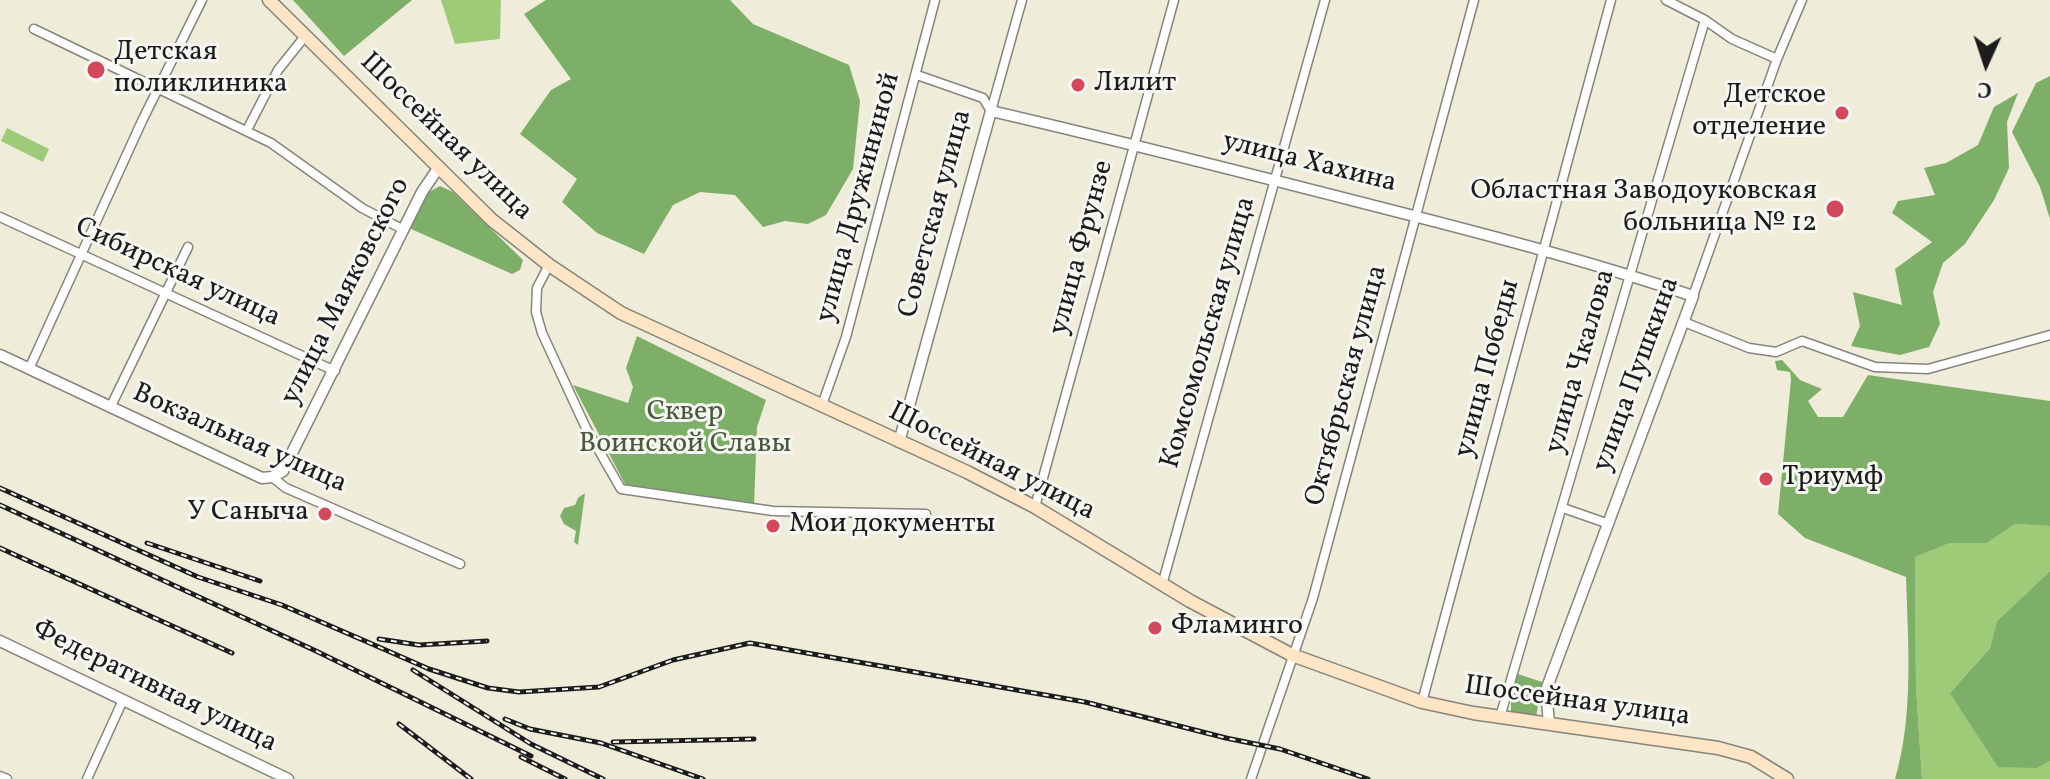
<!DOCTYPE html>
<html>
<head>
<meta charset="utf-8">
<style>
	body { margin:0 }
	#map { position:relative; width:2050px; height:779px; overflow:hidden; background:#efecda; font-family:Vollkorn,serif }
	canvas { display:block }
	.north { position:absolute; left:1946px; top:24px; width:80px; height:80px; -webkit-text-stroke:6px #f6f6f2; paint-order:stroke; rotate:183deg; font-size:22px; font-weight:700; line-height:32px; text-align:center; color:#1c1c1c }
	.north::after { content:''; display:block; margin:auto; width:28px; height:36px; background:#1c1c1c; clip-path:polygon(50% 0,100% 100%,50% 72%,0 100%) }
</style>
</head>
<body>
<div id="map">
<canvas width="2050" height="779"></canvas>
<div class="north">С</div>
</div>
<script>
const c = document.querySelector('canvas').getContext('2d');
c.lineJoin = 'round';
function fillPath(path, color) { c.fillStyle = color; c.fill(path, 'evenodd'); }
function strokePath(path, color, width, dash) { c.strokeStyle = color; c.lineWidth = width; c.lineCap = dash ? 'butt' : 'round'; c.setLineDash(dash || []); c.stroke(path); }
function label(font, color, halo, rows, align = 'center') {
  c.font = font + ' Vollkorn,serif'; c.lineWidth = 6; c.setLineDash([]); c.textBaseline = 'middle'; c.strokeStyle = halo; c.fillStyle = color; for (const [text, x, y, turn = 0] of rows) {
    c.save(); c.translate(x, y); c.rotate((+turn || 0) * Math.PI / 180); c.textAlign = isNaN(turn) ? turn : align; if (halo) c.strokeText(text, 0, 0); c.fillText(text, 0, 0); c.restore();
  }
}
fillPath(new Path2D(`
	M441,0H501L500,39L455,44Z
	M7,128L49,149L43,162L1,141Z
	M2015,524L2050,526V571L1997,621L1990,648L1950,693L2037,768L2050,761V779H1922L1916,688L1915,557L1950,543H1987Z`), '#9ecb78');
fillPath(new Path2D(`
	M293,0H412L344,56Z
	M546,0H730L753,24L849,65L860,101L853,169L826,215L808,224L785,221L763,227L735,195L700,192L673,205L644,254L597,233L562,202L577,179L520,134L551,90L571,79L524,14Z
	M2050,76V219L2040,187L2012,132L2036,83Z
	M2018,93L2007,122L2009,168L1994,200L1965,244L1943,263L1933,292L1940,324L1929,347L1900,355L1851,346L1860,326L1853,292L1902,305L1895,269L1932,242L1892,213L1898,201L1935,195L1924,168L1946,163L1978,145L1994,107Z
	M440,186L453,192L523,260L520,270L512,274L409,228L429,192Z
	M637,336L766,400L757,427L754,506L626,486L573,385L628,403L633,387L626,368Z
	M1782,360L1800,380L1822,389L1808,401L1818,417H1843L1868,375L2050,401V526L2015,524L1987,543H1950L1915,557L1916,688L1922,779H1895C1914,714 1908,644 1906,577L1805,538L1778,514L1791,380L1790,372L1777,370L1775,361Z
	M585,493L578,545L574,542L576,531L564,524L560,516L564,508L575,505L578,498Z
	M2050,571V761L2037,768L1998,767L1950,693L1990,648L1997,621Z
	M1518,674L1542,682L1536,717L1511,713V693Z`), '#7eaf68');
const minor = new Path2D(`
	M1666,0L1705,20L1732,39L1777,59
	M34,29L271,143L362,208L404,230
	M917,75L983,98L991,111
	M991,111L1022,0
	M247,130L278,70L306,35
	M0,217L335,371
	M549,265L537,288L536,312L542,333L586,428L621,489L773,511L926,514
	M1693,296L1777,59L1802,0
	M1684,322L1749,348L1776,352L1802,341L1875,367L1928,369L2050,335
	M29,369L142,121L202,0
	M822,405L846,337L935,0
	M110,408L188,247
	M272,477L286,488L460,564
	M1035,507L1174,0
	M1563,508L1609,524
	M1162,585L1325,0
	M1422,702L1611,0
	M1500,717L1705,20
	M0,776L7,779
	M87,779L123,700
	M1251,779L1313,598L1474,0`);
const tertiary = new Path2D(`
	M0,355L262,478L272,477L283,471L422,192L439,167
	M899,442L991,111C1117,140 1242,172 1367,204C1477,232 1586,260 1693,296L1546,690L1549,723
	M0,641L288,779`);
const secondary = new Path2D(`
	M269,0L492,220L549,265L621,313L967,472L1035,507L1190,601L1292,655L1422,702L1473,713L1718,748L1751,757L1787,779`);
strokePath(minor, '#86847b', 11);
strokePath(tertiary, '#86847b', 13);
strokePath(secondary, '#86847b', 15);
strokePath(minor, '#fff', 8);
strokePath(tertiary, '#fff', 10);
strokePath(secondary, '#fee5c5', 12);
const rail = new Path2D(`
	M0,488L198,577L282,605L365,641
	M0,505L316,651L531,756
	M147,543L260,581
	M0,548L232,653
	M356,637L429,669L488,688L519,692L599,687L673,660L750,643L1085,702L1226,738L1280,749L1368,779
	M379,639L419,645L487,641
	M413,670L531,744L603,779
	M505,719L530,729L601,743L703,779
	M399,724L471,779
	M613,742L754,739
	M521,757L565,779`);
strokePath(rail, '#1c1c1c', 5);
strokePath(rail, '#f6f6f2', 2, [6]);
for (const [x, y, r, color] of [
	[96,70,10,"#d1495b"],
	[1078,85,8,"#d1495b"],
	[1842,113,8,"#d1495b"],
	[1835,209,10,"#d1495b"],
	[1766,479,8,"#d1495b"],
	[325,514,8,"#d1495b"],
	[773,526,8,"#d1495b"],
	[1155,628,8,"#d1495b"]
]) { const dot = new Path2D(); dot.arc(x, y, r, 0, 2 * Math.PI); c.fillStyle = color; c.fill(dot); strokePath(dot, '#f6f6f2', 3); }
label('28px', '#1c1c1c', '#f6f6f2', [
	["Детская",114,54],
	["поликлиника",114,86],
	["Лилит",1094,85],
	["Детское",1826,97,"right"],
	["отделение",1826,129,"right"],
	["Областная Заводоуковская",1817,193,"right"],
	["больница № 12",1817,225,"right"],
	["Триумф",1782,479],
	["У Саныча",309,514,"right"],
	["Мои документы",789,526],
	["Фламинго",1171,628]
], 'left');
label('28px', '#1c1c1c', '#f6f6f2', [
	["Шоссейная улица",445,138,44],
	["улица Хахина",1309,164,14],
	["улица Дружининой",860,198,-75],
	["Советская улица",937,214,-75],
	["улица Фрунзе",1083,248,-75],
	["Сибирская улица",177,274,25],
	["улица Маяковского",347,292,-63],
	["Комсомольская улица",1210,333,-74],
	["улица Чкалова",1582,362,-74],
	["улица Победы",1489,369,-75],
	["улица Пушкина",1638,375,-70],
	["Октябрьская улица",1348,386,-75],
	["Вокзальная улица",239,440,24],
	["Шоссейная улица",991,463,27],
	["Федеративная улица",154,688,26],
	["Шоссейная улица",1577,703,8]
]);
label('28px', '#4a593c', '#f6f6f2', [
	["Сквер",685,414],
	["Воинской Славы",685,446]
]);
</script>
</body>
</html>
